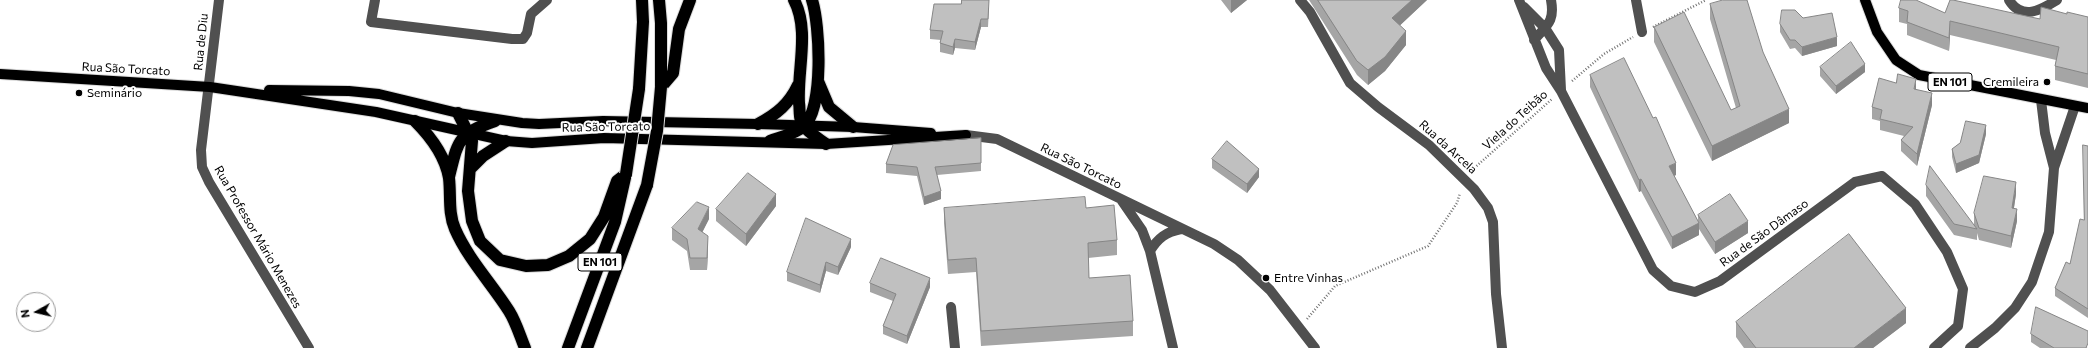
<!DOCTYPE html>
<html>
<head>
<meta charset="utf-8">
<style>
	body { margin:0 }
	#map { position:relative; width:2088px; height:348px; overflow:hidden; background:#fff; font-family:Commissioner,sans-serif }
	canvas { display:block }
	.north { position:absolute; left:16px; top:292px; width:40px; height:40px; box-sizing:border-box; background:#fff; border:1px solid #999; border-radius:50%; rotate:262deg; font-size:11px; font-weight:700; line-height:16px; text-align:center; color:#000 }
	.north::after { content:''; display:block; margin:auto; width:14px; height:18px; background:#000; clip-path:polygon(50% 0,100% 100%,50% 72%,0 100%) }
</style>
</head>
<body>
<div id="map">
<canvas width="2088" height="348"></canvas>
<div class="north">N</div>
</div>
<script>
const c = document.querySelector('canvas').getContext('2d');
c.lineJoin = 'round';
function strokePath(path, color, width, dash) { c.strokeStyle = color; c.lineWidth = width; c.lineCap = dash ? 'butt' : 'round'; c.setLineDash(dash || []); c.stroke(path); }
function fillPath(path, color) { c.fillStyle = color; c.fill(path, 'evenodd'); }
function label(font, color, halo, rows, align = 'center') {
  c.font = font + ' Commissioner,sans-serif'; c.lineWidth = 4; c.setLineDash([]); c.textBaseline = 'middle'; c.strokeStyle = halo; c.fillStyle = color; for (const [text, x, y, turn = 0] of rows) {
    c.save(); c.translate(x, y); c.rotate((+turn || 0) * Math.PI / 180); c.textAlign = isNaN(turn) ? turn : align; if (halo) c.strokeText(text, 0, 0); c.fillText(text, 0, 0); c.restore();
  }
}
const major = new Path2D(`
	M1865,0L1877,32L1896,60L1919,75L2088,108
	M0,74L210,87L376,112L506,141L532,143L604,138L826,144L966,135
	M269,90L349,91L379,94L458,113L522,123L539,124L603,121L758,124L853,127L931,133`);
const highway = new Path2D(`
	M659,0L661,23V87
	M794,0C810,30 797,70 799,103C800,108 799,116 801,121C805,131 818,138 826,144
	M818,81L829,107L853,127
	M661,87L673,73L679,29L690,0
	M639,89L643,22L642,0
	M458,113L472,141L468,191L472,221L480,241L500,260L526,266L548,265L569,256L590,239L604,217L617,181L626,174
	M415,121C431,137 445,155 449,178C451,195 448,213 455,229C468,259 492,284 509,311C516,322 520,336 525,348
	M758,124C777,114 789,104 798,85
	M770,141C781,137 795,134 804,126C824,108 820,25 812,0
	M471,168L483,156L506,141
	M449,177C458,141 457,134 495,121
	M568,348L615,222L625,178
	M587,348L647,185`);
strokePath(major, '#dbdbdb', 12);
strokePath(highway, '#dbdbdb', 14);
strokePath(new Path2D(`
	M1653,27L1706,0
	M1572,81L1604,54L1633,37
	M1472,170L1552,99
	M1307,319L1335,286L1428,246L1457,203L1460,193`), '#727272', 2.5, [1, 2]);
strokePath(new Path2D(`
	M219,0L201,150L202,167L209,182L309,348
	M375,0L371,22L512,39H523L527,33L531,14L547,0
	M1300,0L1310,12L1350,83L1378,107L1429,145L1474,189L1488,208L1493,222L1496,294L1502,348
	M1519,0L1546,68L1561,91L1653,270L1671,286L1695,292L1720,281L1855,182L1882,176L1915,204L1947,252L1963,289L1958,326L1934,348
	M1636,0L1642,32
	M2009,0C2022,21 2041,10 2057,0
	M1524,7L1545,28L1559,50L1561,90
	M1534,40C1547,25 1555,22 1551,0
	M2041,100L2045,133L2054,168
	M966,135L997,139L1214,244L1238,260L1270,290L1315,348
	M1122,201L1142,230L1150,251L1173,348
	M1150,251C1158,238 1166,232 1181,229
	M951,307L955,348
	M1970,348L1995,328L2015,308L2032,282L2049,232L2054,168L2075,106`), '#505050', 10);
strokePath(major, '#000', 10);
strokePath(highway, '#000', 12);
const highwayBridge = new Path2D(`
	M626,174L639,89
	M647,185L657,131L661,87`);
strokePath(highwayBridge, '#dbdbdb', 14, []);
strokePath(highwayBridge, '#000', 12);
fillPath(new Path2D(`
	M1221,0H1247L1231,13Z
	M1309,0H1427L1400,25L1406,45L1385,71L1368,85L1357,75Z
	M1710,4L1789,123L1712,161L1654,42V27L1731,110L1736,108L1710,19Z
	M989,8L988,27H981L975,50L955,48L953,55L940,52V43L941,40L930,39V30Z
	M1899,8L1945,13L2040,19L2067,14L2088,17V88L2055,80V66L2056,60L1950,35L1949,51L1907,35V24L1899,22Z
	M1803,18L1837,46L1802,56L1795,48L1790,49L1780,32V24Z
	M1820,67L1865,72L1836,94L1820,76Z
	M1590,75L1676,175L1674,176L1698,221V215L1748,233L1715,254L1699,229V235L1672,249L1641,191L1639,192L1590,87Z
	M1916,89L1932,105L1917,166L1901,151V140L1904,136L1880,130V121L1872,119V107Z
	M1986,134L1979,163L1956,173L1952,157V149L1960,143Z
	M981,138V171L937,175L941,199L924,205L917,176L886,173V164Z
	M2088,146V318L2055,296V288L2070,264L2084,220Z
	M1212,159L1259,177L1247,193L1212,168Z
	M1926,185L1974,225V213L2016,194L2014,208L2017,221L2011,248L1979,240L1977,233V240L1954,235L1926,196Z
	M776,206L746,246L716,221V209Z
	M944,208H1086L1117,240V255L1088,258L1089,278L1133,321V336L981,346L976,272L948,274L944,223Z
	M709,219L702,232L708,248L707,270H690L687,251L672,240V228Z
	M851,247L838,275L826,271L820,293L787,281V272Z
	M870,283L930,287L907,344L883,334V326L893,301L870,292Z
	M1736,322L1906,323L1873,348H1744L1736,337Z
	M2031,334L2088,348H2040L2031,342Z`), '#a5a5a5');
fillPath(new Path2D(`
	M1231,0H1247L1231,13Z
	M1412,0H1427L1392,33V18Z
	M981,19V27L975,50V42Z
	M1950,21V35L1949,51V38Z
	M1406,31V45L1385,71L1368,85V70Z
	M1837,37V46L1802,56V47Z
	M955,39V48L953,55V47Z
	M1865,64V72L1836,94V86Z
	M1916,79V91L1914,89Z
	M1932,93V105L1917,166V154Z
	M1789,109V123L1712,161V146Z
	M1986,125V134L1979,163L1956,173V164Z
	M1676,163V175L1669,178V166Z
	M1259,169V177L1247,193V184Z
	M1641,179V191L1639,192V180Z
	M2016,182V194L2012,220V208Z
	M941,191V199L924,205V197Z
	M776,194V206L746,246V234Z
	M709,207V219L698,241V229Z
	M2017,209V221L2011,248V236Z
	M1748,221V233L1715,254V242Z
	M1699,223V235L1672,249V237Z
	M708,236V248L707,270V258Z
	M851,239V247L838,275V267Z
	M826,262V271L820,293V285Z
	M930,278V287L907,344V336Z
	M1906,308V323L1873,348H1854Z`), '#868686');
const building = new Path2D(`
	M962,0H989L988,19H981L975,42L955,39L953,47L940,43L943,31L930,30L934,4H961Z
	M1318,0H1412L1392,18L1406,31L1385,57L1368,70L1357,61Z
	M1723,0H1747L1763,52L1789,109L1712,146L1654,27L1684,12L1731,110L1740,106L1710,4Z
	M1901,0H1916L1945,13L1950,0H1953L2040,19L2041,7L2067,14V12L2088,17V74L2055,66L2059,47L1950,21L1949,38L1907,22L1908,11L1899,8Z
	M1782,10H1795L1803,18L1832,13L1837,37L1802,47L1795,40H1790L1780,24Z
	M1851,42L1865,64L1836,86L1820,67Z
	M1624,58L1653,118L1656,117L1676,163L1669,166L1699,223L1672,237L1641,179L1639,180L1590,75Z
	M1898,74L1916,79L1914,89L1932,93L1917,154L1901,140L1913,127L1880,119L1882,110L1872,107L1879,78L1896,83Z
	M1966,121L1986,125L1979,155L1956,164L1952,149L1960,143Z
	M981,138V163L935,167L941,191L924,197L917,167L886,164L893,145Z
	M1227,141L1259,169L1247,184L1212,159Z
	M2083,145L2088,146V309L2055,288L2066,262L2070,264L2080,219L2084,220Z
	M1930,166L1977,229L1954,224L1926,185Z
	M748,173L776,194L746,234L716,209Z
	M1984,176L2016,182L2012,208L2017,209L2011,236L1979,228L1974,213Z
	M1730,194L1748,221L1715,242L1698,215Z
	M1085,197L1086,208L1114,205L1117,240L1088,243L1089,278L1130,275L1133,321L981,331L976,258L948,260L944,208Z
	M697,202L709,207L698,229L708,236L707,258H690L687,239L672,228Z
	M806,218L851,239L838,267L826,262L820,285L787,272Z
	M1849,234L1906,308L1854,348H1756L1736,322Z
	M881,258L930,278L907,336L883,326L896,294L870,283Z
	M2036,307L2088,331V343L2086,348H2054L2031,334Z`);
fillPath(building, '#c0c0c0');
strokePath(building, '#868686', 1);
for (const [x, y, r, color] of [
	[2047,82,4,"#000"],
	[79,93,4,"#000"],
	[1266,278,4,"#000"]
]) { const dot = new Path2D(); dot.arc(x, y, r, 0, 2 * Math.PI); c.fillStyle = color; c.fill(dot); strokePath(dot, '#fff', 1.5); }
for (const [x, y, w] of [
	[1950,82,44],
	[600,262,44]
]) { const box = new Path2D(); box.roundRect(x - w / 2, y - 9, w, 18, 3); c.fillStyle = '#fff'; c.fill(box); strokePath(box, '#000', 1); }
label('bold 11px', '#000', null, [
	["EN 101",1950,82],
	["EN 101",600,262]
]);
label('12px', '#000', '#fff', [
	["Rua de Diu",201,42,-84],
	["Rua São Torcato",126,69,3],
	["Viela do Teibão",1515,120,-42],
	["Rua São Torcato",606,127,-1],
	["Rua da Arcela",1448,147,42],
	["Rua São Torcato",1081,166,26],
	["Rua de São Dâmaso",1764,233,-36],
	["Rua Professor Mário Menezes",258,237,60]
]);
label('12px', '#000', '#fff', [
	["Cremileira",2039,82,"right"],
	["Seminário",87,93],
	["Entre Vinhas",1274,278]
], 'left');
</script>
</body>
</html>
